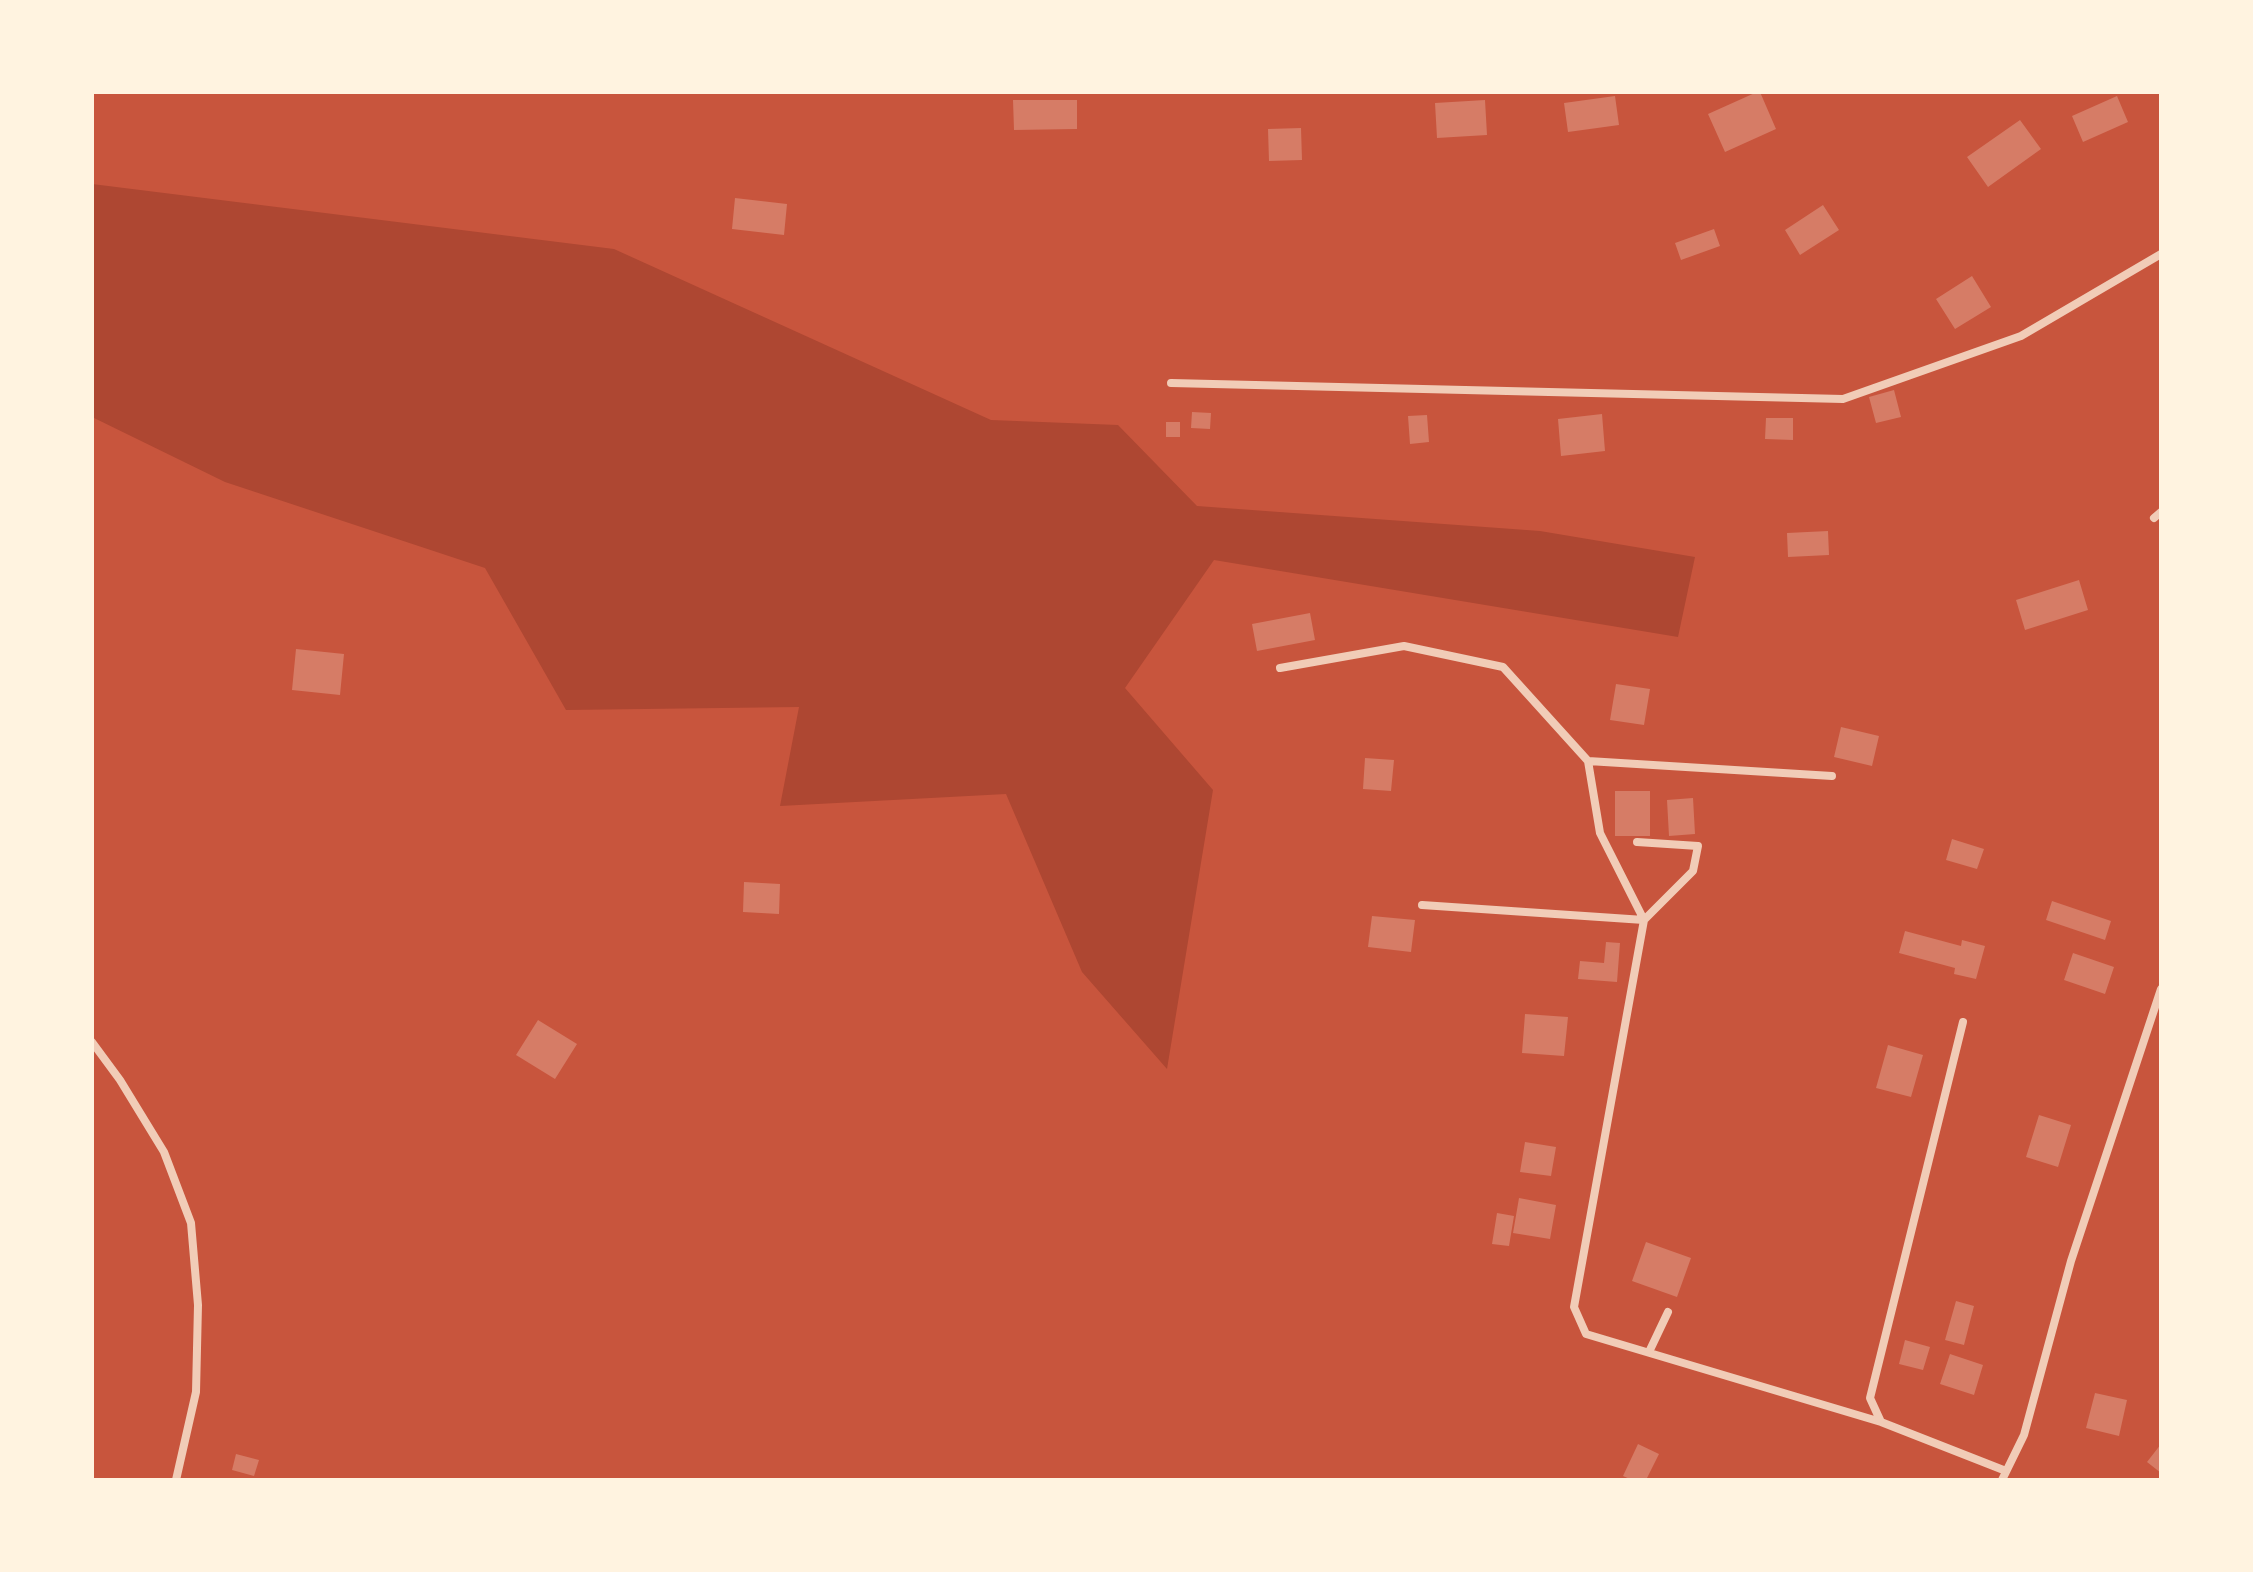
<!DOCTYPE html>
<html>
<head>
<meta charset="utf-8">
<style>
	body { margin:0 }
	#map { position:relative; width:2253px; height:1572px; overflow:hidden; background:#c8553d; font-family:Figtree,sans-serif }
	canvas { display:block }
	.frame { position:absolute; inset:0; border:94px solid #fff3e0; pointer-events:none }
</style>
</head>
<body>
<div id="map">
<canvas width="2253" height="1572"></canvas>
<div class="frame"></div>
</div>
<script>
const c = document.querySelector('canvas').getContext('2d');
c.lineJoin = 'round';
function fillPath(path, color) { c.fillStyle = color; c.fill(path, 'evenodd'); }
function strokePath(path, color, width, dash) { c.strokeStyle = color; c.lineWidth = width; c.lineCap = dash ? 'butt' : 'round'; c.setLineDash(dash || []); c.stroke(path); }
fillPath(new Path2D(`
	M92,184L614,249L991,420L1118,425L1197,506L1540,531L1695,557L1678,637L1214,560L1125,688L1213,790L1167,1069L1082,972L1006,794L780,806L799,707L566,710L485,568L225,482L92,417Z`), '#ae4732');
fillPath(new Path2D(`
	M1757,92H1760L1776,129L1725,152L1708,114Z
	M1615,96L1619,125L1568,132L1564,103Z
	M2117,96L2128,122L2083,142L2072,116Z
	M1013,100H1077V129L1014,130Z
	M1485,100L1487,135L1437,138L1435,103Z
	M2020,120L2041,149L1988,187L1967,157Z
	M1301,128L1302,160L1269,161L1268,129Z
	M735,198L787,204L784,235L732,229Z
	M1823,205L1839,230L1800,255L1785,230Z
	M1714,229L1720,246L1681,260L1675,243Z
	M1972,276L1991,307L1955,329L1936,299Z
	M1894,390L1901,417L1876,423L1869,397Z
	M1192,412L1211,413L1210,429L1191,428Z
	M1602,414L1605,451L1561,456L1558,419Z
	M1427,415L1429,442L1410,444L1408,416Z
	M1766,418H1793V440L1765,439Z
	M1166,422H1180V437H1166Z
	M1828,531L1829,555L1788,557L1787,533Z
	M2079,580L2088,610L2025,630L2016,600Z
	M1310,613L1315,640L1257,651L1252,624Z
	M296,649L344,654L340,695L292,690Z
	M1616,684L1650,689L1644,725L1610,720Z
	M1841,727L1879,736L1872,766L1834,757Z
	M1365,758L1394,760L1391,791L1363,789Z
	M1615,791H1650V836H1615Z
	M1693,798L1695,834L1669,836L1667,800Z
	M1952,839L1984,849L1977,869L1946,860Z
	M744,882L780,884L779,914L743,912Z
	M2052,901L2111,921L2105,940L2046,920Z
	M1372,916L1415,920L1411,952L1368,947Z
	M1905,931L1961,946L1962,940L1985,946L1976,979L1954,974L1955,968L1899,953Z
	M1606,942L1620,943L1617,982L1578,979L1580,961L1604,963Z
	M2073,953L2114,967L2105,994L2064,980Z
	M1525,1014L1568,1017L1564,1056L1522,1053Z
	M538,1020L577,1044L555,1079L516,1055Z
	M1888,1045L1923,1055L1911,1097L1876,1088Z
	M2039,1115L2071,1125L2058,1167L2026,1157Z
	M1525,1142L1556,1147L1551,1176L1520,1172Z
	M1519,1198L1556,1205L1550,1239L1513,1233Z
	M1497,1213L1514,1216L1509,1246L1492,1244Z
	M1646,1242L1691,1258L1677,1297L1632,1281Z
	M1956,1301L1974,1306L1964,1345L1945,1340Z
	M1905,1340L1930,1347L1923,1370L1899,1364Z
	M1950,1354L1983,1365L1974,1395L1940,1384Z
	M2095,1393L2127,1400L2119,1436L2086,1428Z
	M1638,1444L1659,1454L1646,1480H1632L1623,1476Z
	M2161,1444V1473L2147,1462Z
	M236,1454L259,1460L254,1476L232,1470Z`), '#d67c66');
strokePath(new Path2D(`
	M1171,383L1843,399L2021,336L2161,254
	M2154,518L2161,512
	M1280,668L1404,646L1503,667L1588,761
	M1637,842L1698,846L1693,871L1644,920L1600,833L1588,761L1832,776
	M1422,905L1644,920L1574,1307L1586,1334L1881,1422
	M1963,1022L1870,1398L1881,1422L2006,1471
	M92,1042L120,1080L164,1152L191,1223L198,1305L196,1392L176,1480
	M1649,1352L1668,1312
	M2002,1480L2024,1435L2071,1261L2161,989`), '#f1ccb7', 8);
</script>
</body>
</html>
